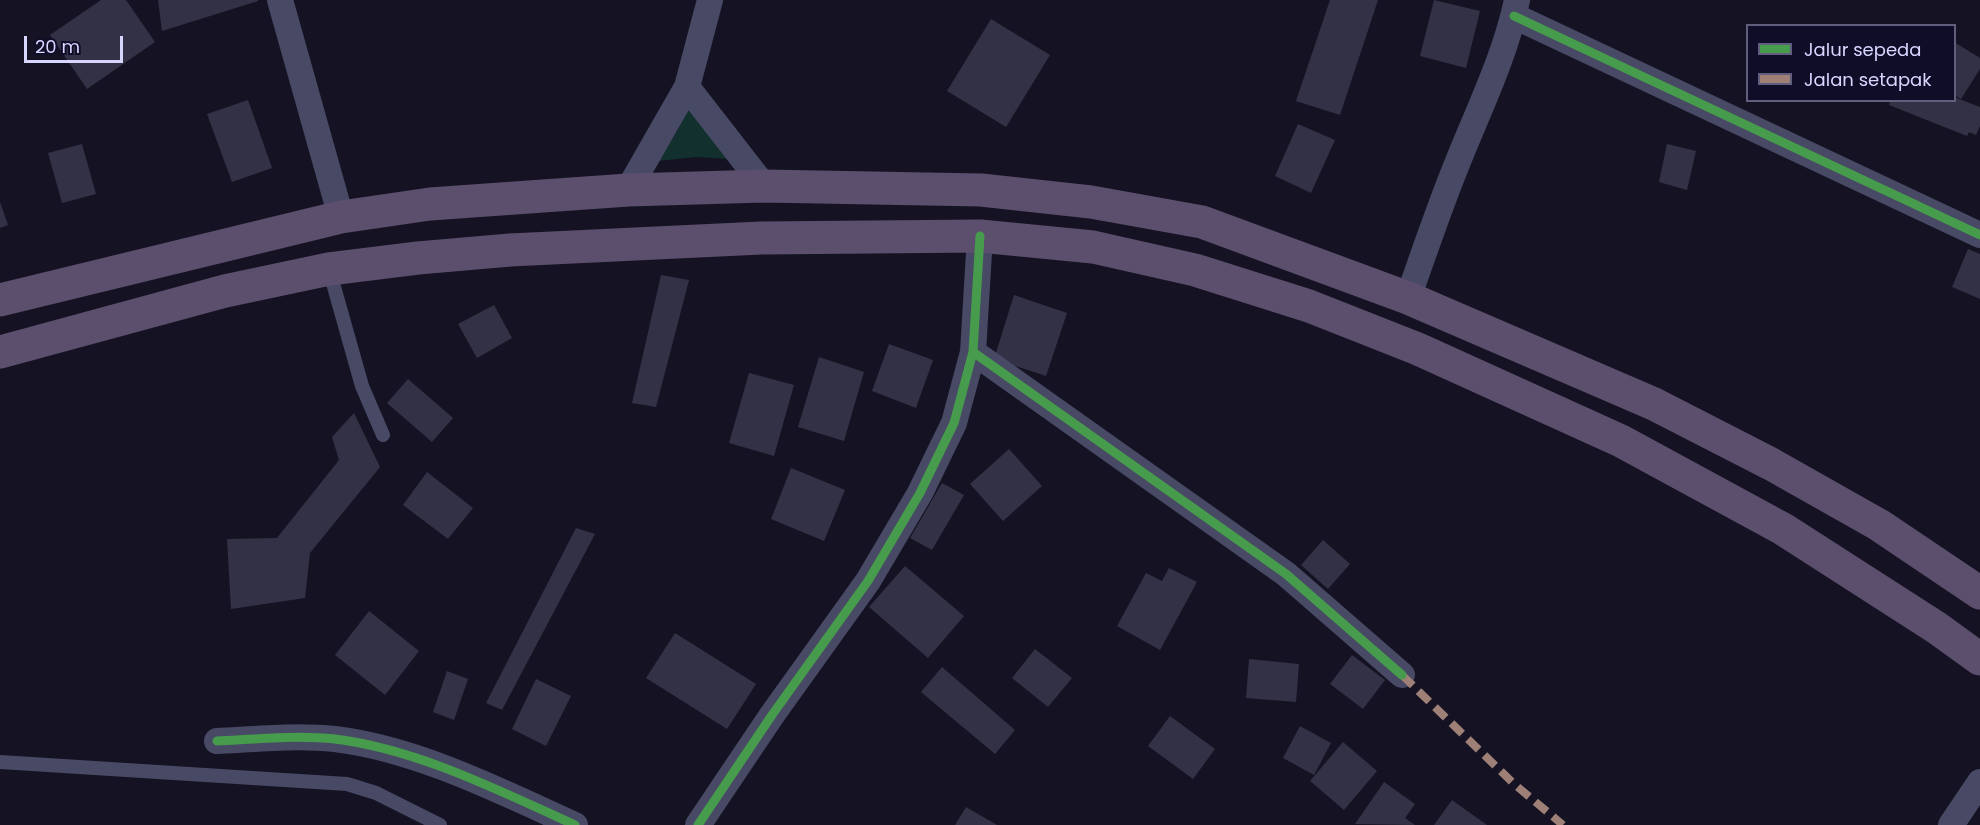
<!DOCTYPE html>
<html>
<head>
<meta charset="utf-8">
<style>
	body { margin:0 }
	#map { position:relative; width:1980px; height:825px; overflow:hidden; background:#151323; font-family:Poppins,sans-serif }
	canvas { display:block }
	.legend { position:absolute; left:1746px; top:24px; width:210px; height:78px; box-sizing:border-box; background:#100d29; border:2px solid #605d7f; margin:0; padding:8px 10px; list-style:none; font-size:18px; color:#d7d6ff }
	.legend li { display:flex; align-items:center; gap:12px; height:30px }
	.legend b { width:30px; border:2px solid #605d7f }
	.scale { position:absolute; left:24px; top:36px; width:99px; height:27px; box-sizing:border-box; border:3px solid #d7d6ff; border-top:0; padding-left:8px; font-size:18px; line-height:21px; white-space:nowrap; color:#d7d6ff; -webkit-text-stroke:4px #100d29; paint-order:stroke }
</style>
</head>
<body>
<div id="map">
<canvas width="1980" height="825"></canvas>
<ul class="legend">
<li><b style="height:8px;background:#469c4c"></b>Jalur sepeda</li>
<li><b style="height:8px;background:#9e8076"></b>Jalan setapak</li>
</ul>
<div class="scale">20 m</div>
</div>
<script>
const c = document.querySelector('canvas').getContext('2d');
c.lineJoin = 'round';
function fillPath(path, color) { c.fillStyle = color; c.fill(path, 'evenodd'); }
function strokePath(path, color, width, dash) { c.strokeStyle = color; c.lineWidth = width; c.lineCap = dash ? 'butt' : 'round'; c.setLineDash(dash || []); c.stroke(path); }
fillPath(new Path2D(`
	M692,95L729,159L696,157L658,161L679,128Z`), '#11302e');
fillPath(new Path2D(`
	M101,0H126L155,42L87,89L50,35Z
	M158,0H258V1L162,31Z
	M1330,0H1378L1340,115L1296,101Z
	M1434,0L1480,11L1466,68L1420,56Z
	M991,19L1050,55L1006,127L947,91Z
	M1954,42L1980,58V69L1961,99L1954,95Z
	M1954,97L1980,107V126L1976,135L1969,132L1967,136L1889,105L1891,100H1954Z
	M248,100L272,168L232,182L207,114Z
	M1298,124L1335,140L1311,193L1275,176Z
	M82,144L96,194L62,203L48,153Z
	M1667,144L1696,151L1687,190L1659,182Z
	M0,202L8,225L0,228Z
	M1968,249L1980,254V299L1952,287Z
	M661,275L689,280L656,407L632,403Z
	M1014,295L1067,313L1046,376L994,359Z
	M494,305L512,338L477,358L458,324Z
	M889,344L933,360L916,408L872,391Z
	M819,357L864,372L844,441L798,427Z
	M749,373L794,385L774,456L729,443Z
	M408,379L453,418L432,442L387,403Z
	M354,413L380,467L310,553L305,598L231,609L227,539L277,538L339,460L332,437Z
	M1009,449L1042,486L1003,521L970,484Z
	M791,468L845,490L824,541L771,519Z
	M427,472L473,508L448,539L403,505Z
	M942,483L964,495L932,550L910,538Z
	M576,528L595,534L502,710L486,703Z
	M1323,540L1350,564L1328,589L1301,565Z
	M905,566L964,616L928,658L869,607Z
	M1169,568L1197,582L1160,650L1117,626L1146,573L1162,581Z
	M369,611L419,651L385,695L335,655Z
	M675,633L756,684L727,729L646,678Z
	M1035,649L1072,678L1048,707L1012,678Z
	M1352,655L1385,680L1363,709L1330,684Z
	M1249,659L1299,664L1296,702L1246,698Z
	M942,667L1015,730L995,754L921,692Z
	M447,671L468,679L454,720L433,712Z
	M536,679L571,696L546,746L512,729Z
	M1170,716L1215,749L1193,779L1148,746Z
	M1300,726L1331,743L1314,775L1283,758Z
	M1343,742L1377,771L1344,810L1310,781Z
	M1384,782L1415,804L1405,818L1415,825L1355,824Z
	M1452,800L1487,825H1434Z
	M966,807L997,825H955Z`), '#333145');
strokePath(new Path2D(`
	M329,269L362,386L383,435
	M0,762L347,784L376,793L440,825`), '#484964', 14);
strokePath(new Path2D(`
	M280,0L341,217
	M1514,16L1980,235
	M687,87L764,186
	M628,190L687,87L710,0
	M1408,298C1424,253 1439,208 1457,164C1478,111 1505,57 1517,0
	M973,352L1286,574L1402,675
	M217,741C256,739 296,735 335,739C417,749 500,791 575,825
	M698,825L772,715L868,581L920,493L954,423L973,352L980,236
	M1951,825L1980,782`), '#484964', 26);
strokePath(new Path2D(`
	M0,300L341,217L430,204L628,190L764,186L981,190L1091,202L1202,222L1408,298L1654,404L1771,464L1879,525L1980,593
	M0,352L225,291L329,269L418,258L510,250L761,238L980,236L1093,247L1195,270L1309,306L1418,349L1621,441L1783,529L1937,628L1980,659`), '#5c4f6d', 33);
strokePath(new Path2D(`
	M1402,675L1513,783L1563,825`), '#9e8076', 8, [15, 8]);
strokePath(new Path2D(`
	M1514,16L1980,235
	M973,352L1286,574L1402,675
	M217,741C256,739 296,735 335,739C417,749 500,791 575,825
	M698,825L772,715L868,581L920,493L954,423L973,352L980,236`), '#469c4c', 9);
</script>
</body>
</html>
